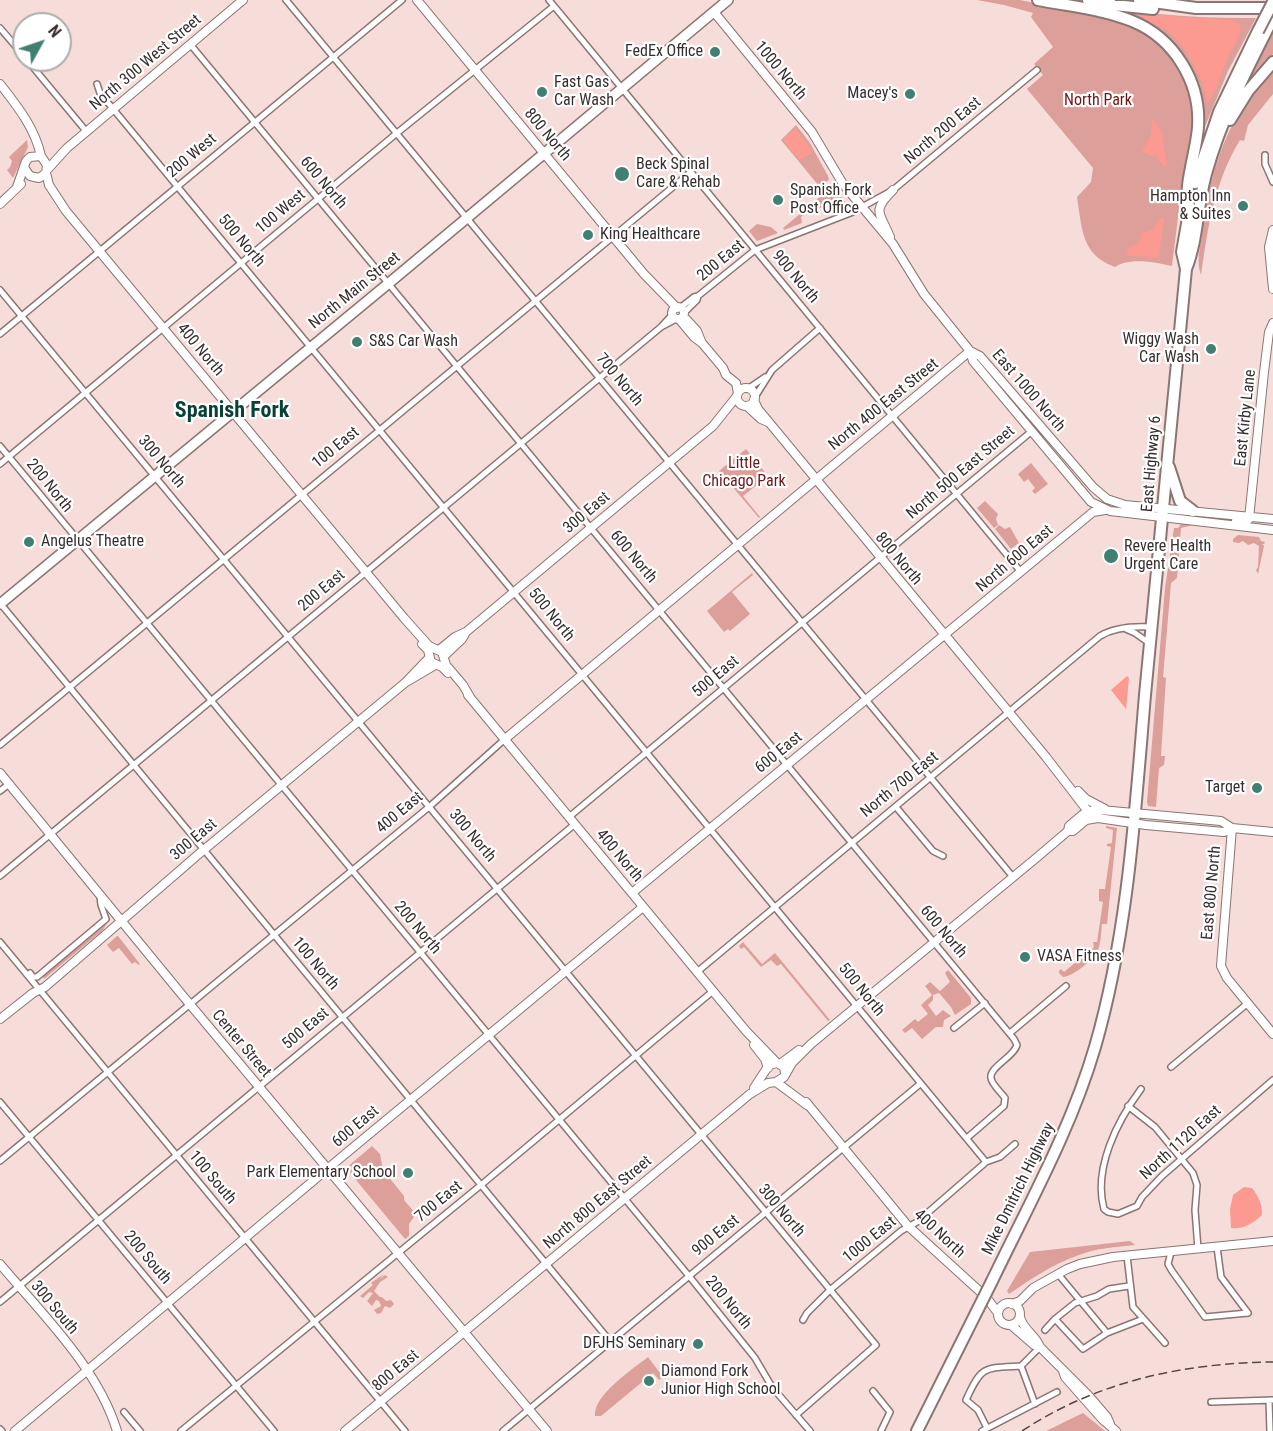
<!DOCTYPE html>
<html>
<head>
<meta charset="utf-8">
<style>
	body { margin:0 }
	#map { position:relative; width:1273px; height:1431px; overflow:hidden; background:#f6ddda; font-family:"Roboto Condensed",sans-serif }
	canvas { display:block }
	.north { position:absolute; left:12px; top:12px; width:60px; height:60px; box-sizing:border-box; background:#fff; border:2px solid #afabab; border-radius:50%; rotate:50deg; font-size:16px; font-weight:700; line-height:24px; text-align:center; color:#382e2d }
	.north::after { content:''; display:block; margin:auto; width:21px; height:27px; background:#3f8070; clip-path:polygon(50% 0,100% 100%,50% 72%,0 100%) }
</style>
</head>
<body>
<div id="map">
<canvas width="1273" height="1431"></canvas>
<div class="north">N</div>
</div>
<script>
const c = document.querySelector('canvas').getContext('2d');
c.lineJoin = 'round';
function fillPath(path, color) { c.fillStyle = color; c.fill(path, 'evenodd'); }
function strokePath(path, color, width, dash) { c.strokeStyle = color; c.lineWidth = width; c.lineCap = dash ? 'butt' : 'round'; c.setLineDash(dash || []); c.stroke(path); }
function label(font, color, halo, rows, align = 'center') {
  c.font = font + ' "Roboto Condensed",sans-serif'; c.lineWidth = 4.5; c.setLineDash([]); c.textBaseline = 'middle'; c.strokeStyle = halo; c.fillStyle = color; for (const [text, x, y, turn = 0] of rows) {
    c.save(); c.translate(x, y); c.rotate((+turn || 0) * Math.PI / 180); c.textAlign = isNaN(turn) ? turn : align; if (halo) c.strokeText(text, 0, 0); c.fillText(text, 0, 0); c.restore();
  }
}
fillPath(new Path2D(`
	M977,0H1020L1122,21L1155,38L1178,63L1191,92L1195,125L1180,201L1172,266C1155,262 1130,257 1115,267C1081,255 1082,228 1077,197L1091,182L1093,168L1027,89L1043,75L1034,64L1053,47L1031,17L1033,13L1004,5Z
	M1086,6C1142,13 1199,19 1256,18L1228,71L1202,134V116L1165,36Z
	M1273,27V54L1242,91Z
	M1273,70V94L1248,125L1244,141L1240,140C1214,183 1208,227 1201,275C1196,262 1200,248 1202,234C1207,188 1221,135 1249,98C1256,88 1265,79 1273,70Z
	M796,125L810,143L828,176L829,180L819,186L781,140Z
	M27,140L28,147L13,178L7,170L10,167L12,161L9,157Z
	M832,186L847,204L838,209L847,208L837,212L831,204L808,212L801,217L802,223L784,230L783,228L806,209L808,211L807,208Z
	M757,224L771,227L778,233L757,241L749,231Z
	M746,449L768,476L743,496L760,517L759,518L719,471Z
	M1031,463L1048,484L1035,494L1032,491L1035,488L1028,479L1024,482L1018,474Z
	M985,501L998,514L996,519L998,525L994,528L977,508Z
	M1181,524L1193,525L1181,528L1177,578L1171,583L1163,677L1166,678L1161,756H1165L1164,765L1159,768L1156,807L1148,806L1147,802L1165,588L1174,528H1178Z
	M999,525L1005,529L1010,527L1019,543L1011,549L995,529Z
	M1238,535L1259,537L1261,541L1265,542L1264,544H1262L1264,546L1258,574L1256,570L1258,567L1259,546L1254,543L1248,545L1243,541L1239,543L1233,542V539Z
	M752,573L753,575L732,592L750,614L730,631L728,629L724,632L707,611Z
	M1106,826L1117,828L1107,924H1102C1101,933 1101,946 1096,954C1090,962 1072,977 1063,977L1059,973V971L1061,969L1064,972L1094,947L1093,942H1097L1103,902L1099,901V889H1105L1111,847L1107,846V844L1112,843L1113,830L1106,828Z
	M107,923L103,930L44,979L43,976Z
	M117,936H118L140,964L139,965L135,962L132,964L119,948L113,952L107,945Z
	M743,942L762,964L775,953L830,1020L828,1021L781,964L777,966L771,960L761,967L744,947L741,949L739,946Z
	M948,970L971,998V1004L955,1015L951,1007L939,993L933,995V1000L928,1005L936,1016L943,1010L951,1016L944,1020L943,1027H936L922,1039L912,1028L905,1033L902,1030L915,1019L918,1022L928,1014L921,1005L932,995L925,986L930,982L940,991L950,982L945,973Z
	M372,1146L380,1154L383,1170L404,1196V1200L416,1214L409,1224V1236L405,1239L346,1168Z
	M1130,1241L1135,1245C1116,1247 1096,1248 1079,1255C1053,1264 1031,1279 1009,1294L1007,1291L1030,1252Z
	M384,1274L379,1280L385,1275L388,1277L380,1282L374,1291L380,1297H382L386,1301L391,1300L394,1304L390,1308L385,1306L381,1313L377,1314L374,1310L381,1306L379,1301L376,1300L372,1306L367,1301L373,1293L369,1292L363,1298L360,1296L373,1285L371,1283Z
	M648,1357L663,1377L659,1380L653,1373L601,1416H595C593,1395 633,1369 648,1357Z
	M1083,1413L1105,1431H1046Z`), '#dd9f99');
fillPath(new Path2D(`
	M1126,13L1231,20L1238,23L1241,29C1239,41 1231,48 1227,60C1220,75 1217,90 1207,104L1202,81L1185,50L1175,38L1164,28Z
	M1152,117L1162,132L1167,166L1164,167L1156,156H1149L1142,151L1151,136Z
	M795,128L811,149V154L799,160L783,140Z
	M1162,218H1164L1159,257L1160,262L1157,258L1126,255L1128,253L1127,249L1139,242L1141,233L1153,230L1158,221Z
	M1127,676L1129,678L1126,709L1111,690Z
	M1244,1187L1252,1188C1259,1197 1262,1204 1262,1215C1254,1223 1242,1230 1231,1228L1230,1209L1233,1195Z`), '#fc9991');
const street = new Path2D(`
	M286,0L1013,877
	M549,0L1021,572
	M0,28L24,56
	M190,44L1014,1039L1017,1045C1014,1057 989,1067 991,1078C992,1085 1001,1092 1005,1098L1004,1106L967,1138
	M27,60L86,131
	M97,84L100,93L109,104L986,1162
	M1265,155V164L1273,182
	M0,290L876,1345L796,1415
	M680,308L694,297L698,296L755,250L853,212L893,190L1037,70
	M684,313L697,300L698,296
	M661,327L676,319
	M0,334L402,0
	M749,388L765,377
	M755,397L772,370L820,328
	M0,446L689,1276L755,1358L772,1387L810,1431
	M0,464L397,133L554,6
	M0,603L610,1341
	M1126,629L1135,633L1149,643
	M0,745L691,172
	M0,791L9,784
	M896,807L933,851L943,856
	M569,817L1032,431
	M0,876L661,327L672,315
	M0,942L405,1431
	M697,972L1100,636C1115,627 1133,626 1151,627
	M30,973L33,977H37L106,919L101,905L100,896
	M954,1028L985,1003
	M1010,1033L1066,986
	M1171,1067L1248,1003
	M1141,1089C1117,1121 1093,1169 1104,1209L1108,1212L1118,1214L1137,1206L1142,1197L1162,1176L1273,1080
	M0,1102L274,1431
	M1128,1106L1155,1127L1193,1173L1197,1185L1195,1210L1198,1249
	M0,1161L429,807L505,739
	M1217,1247L1221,1277L1248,1313
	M1171,1252L1168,1264L1172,1271L1205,1317L1248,1313
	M1127,1256L1133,1307L1165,1343
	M1058,1274L1107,1333
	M0,1302L575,824
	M1055,1319L1083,1349L1107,1333L1143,1319
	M803,1320L807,1313L830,1290L901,1231L917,1222L986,1162L1000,1157L1015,1144
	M1045,1330L1055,1319L1075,1303L1097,1296L1109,1289L1129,1286
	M1021,1366L1035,1404
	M873,1391L890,1412L881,1431
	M1269,1400L1270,1431
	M1211,1402L1273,1400
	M124,1412L140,1431
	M987,1428L978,1410L966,1400C982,1365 984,1368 1021,1366L1040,1347
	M0,1429L2,1431
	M181,1431L481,1185L713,991
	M503,1431L920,1084
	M982,1431L1057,1392`);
const secondary = new Path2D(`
	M417,0L644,274L677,308
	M714,12L812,132L843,184L893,244L924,294L970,351L973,361L1091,502L1110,511L1273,530
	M0,84C18,107 35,128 41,156
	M47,170L67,148L243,0
	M46,173L49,185L66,211L404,618L429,646L442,652L446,665L463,685L470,697
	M17,187L26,161L30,157L41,156L47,165L46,173L39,178L30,176L25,169
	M0,204L21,184
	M1273,230L1269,247L1273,289
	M890,237C880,212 871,212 893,190
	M672 313a6 6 0 1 1 12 0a6 6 0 1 1-12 0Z
	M679,319L694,337L702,343L723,368L726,375L736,383L738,393
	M686,319L697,331L701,341
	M970,351L980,356L1093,487L1107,499L1125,505L1273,519
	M737 397a9 9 0 1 1 18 0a9 9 0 1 1-18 0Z
	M754,400L758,409L1046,757L1090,814L1098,818
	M747,406L761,419L768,422
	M1236,521L1246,522L1249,519L1264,372L1269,332L1273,323
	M422,644L428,650L431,662L442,667L448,673
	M439,650L455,637L466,632L713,426L737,396
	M445,655L462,639L466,632
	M408,681L435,665
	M468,695L746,1031L777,1063L784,1067L785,1073
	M505,739L970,351
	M0,773L183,996L547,1431
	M1078,791L1086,799L1105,809
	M1232,828L1221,966L1227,978L1273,1034
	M1068,831H1073L1086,820L1098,818L1146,825L1224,832L1232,828
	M632,893L1093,512L1105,510
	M0,1019L33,993L45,987L200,853L406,682L429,658
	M754,1045L765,1059L768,1068
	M780,1064L799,1050
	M776,1082L784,1077L792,1063L811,1044L1035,859L1068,831L1069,826L1082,815L1088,811L1101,810L1221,821L1232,828L1273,832
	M754,1088L769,1065L777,1063
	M806,1102L908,1226L986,1297L998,1313
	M0,1264C42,1314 98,1368 117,1431
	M998 1314a11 11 0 1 1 22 0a11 11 0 1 1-22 0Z
	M1012,1304L1020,1301L1033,1288L1067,1269L1080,1264L1113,1257L1273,1241
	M1020,1317C1023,1330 1036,1335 1040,1347L1089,1396L1107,1417L1110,1424
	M1011,1325L1034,1345L1040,1347
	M1063,1371L1065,1377L1103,1420L1116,1431
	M15,1431L338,1160L643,907
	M345,1431L750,1094L768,1083L776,1082L807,1105`);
const primary = new Path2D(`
	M0,604L389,283L728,0`);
const highway = new Path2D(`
	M1038,0C1069,6 1103,9 1132,21C1174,38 1201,82 1198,127C1196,155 1183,184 1189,212
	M1088,0L1114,5L1153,9
	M1139,0L1196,8H1273
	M1230,120L1248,91L1273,62
	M1195,183L1219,112L1258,31
	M1186,269L1182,252L1190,207
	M1169,467L1180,501L1193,511
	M992,1281C1029,1204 1071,1129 1095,1047C1128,933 1135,813 1145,695C1158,553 1172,411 1186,269C1198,239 1197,206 1206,174C1221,119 1247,69 1273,18
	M917,1431L978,1309`);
strokePath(street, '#8b7572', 8);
strokePath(secondary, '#8b7572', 10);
strokePath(primary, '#8b7572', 12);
strokePath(highway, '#8b7572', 14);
strokePath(street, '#fff', 5);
strokePath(secondary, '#fff', 8);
strokePath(primary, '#fff', 9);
strokePath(highway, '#fff', 10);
strokePath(new Path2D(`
	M1022,1431C1098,1381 1184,1363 1273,1362`), '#544846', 1.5, [9, 4.5]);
const highwayBridge = new Path2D(`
	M1258,31L1273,2
	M978,1309L992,1281`);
strokePath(highwayBridge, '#8b7572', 14, []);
strokePath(highwayBridge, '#fff', 10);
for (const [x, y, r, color] of [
	[715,52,6,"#3f8070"],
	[542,92,6,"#3f8070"],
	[910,94,6,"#3f8070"],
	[622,174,8,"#3f8070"],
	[778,200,6,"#3f8070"],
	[1243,206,6,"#3f8070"],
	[588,235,6,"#3f8070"],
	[357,342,6,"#3f8070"],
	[1211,349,6,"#3f8070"],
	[29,542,6,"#3f8070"],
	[1111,556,8,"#3f8070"],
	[1257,788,6,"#3f8070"],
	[1025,957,6,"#3f8070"],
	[408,1173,6,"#3f8070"],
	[698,1344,6,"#3f8070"],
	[649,1381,6,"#3f8070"]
]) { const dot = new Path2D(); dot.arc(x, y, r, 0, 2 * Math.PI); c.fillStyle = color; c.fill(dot); strokePath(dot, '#fff', 2); }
label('16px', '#382e2d', '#fff', [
	["FedEx Office",703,52,"right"],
	["Fast Gas",554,83],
	["Car Wash",554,101],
	["Macey's",898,94,"right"],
	["Beck Spinal",636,165],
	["Care & Rehab",636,183],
	["Spanish Fork",790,191],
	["Post Office",790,209],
	["Hampton Inn",1231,197,"right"],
	["& Suites",1231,215,"right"],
	["King Healthcare",600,235],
	["Wiggy Wash",1199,340,"right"],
	["Car Wash",1199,358,"right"],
	["S&S Car Wash",369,342],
	["Angelus Theatre",41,542],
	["Revere Health",1124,547],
	["Urgent Care",1124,565],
	["Target",1245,788,"right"],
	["VASA Fitness",1037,957],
	["Park Elementary School",396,1173,"right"],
	["DFJHS Seminary",686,1344,"right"],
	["Diamond Fork",661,1372],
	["Junior High School",661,1390]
], 'left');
label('16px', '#382e2d', '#fff', [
	["North 300 West Street",146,63,-40],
	["1000 North",780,71,50],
	["North 200 East",943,131,-40],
	["800 North",547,135,50],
	["200 West",192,156,-40],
	["600 North",323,183,50],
	["100 West",281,212,-40],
	["500 North",241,241,50],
	["200 East",721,261,-39],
	["900 North",795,277,50],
	["North Main Street",355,291,-39],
	["400 North",200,350,50],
	["700 North",619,380,50],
	["East 1000 North",1028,391,49],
	["North 400 East Street",884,405,-39],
	["East Kirby Lane",1246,418,-84],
	["100 East",336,448,-39],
	["300 North",161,462,50],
	["East Highway 6",1152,464,-85],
	["North 500 East Street",961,473,-40],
	["200 North",49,486,51],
	["300 East",587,513,-40],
	["600 North",633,557,50],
	["800 North",898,559,50],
	["North 600 East",1015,559,-40],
	["200 East",322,591,-40],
	["500 North",551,615,51],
	["500 East",716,677,-40],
	["600 East",779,753,-39],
	["North 700 East",900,785,-39],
	["400 East",400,813,-40],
	["300 North",472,836,50],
	["300 East",194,840,-40],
	["400 North",619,856,50],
	["East 800 North",1212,893,-85],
	["200 North",417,928,50],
	["600 North",943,932,50],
	["100 North",315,964,50],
	["500 North",861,990,51],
	["500 East",306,1029,-40],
	["Center Street",241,1044,50],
	["600 East",356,1127,-40],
	["North 1120 East",1181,1143,-42],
	["100 South",212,1178,50],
	["Mike Dmitrich Highway",1019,1189,-64],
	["700 East",439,1202,-39],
	["North 800 East Street",598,1203,-40],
	["300 North",781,1211,50],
	["400 North",939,1234,43],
	["900 East",716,1236,-39],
	["1000 East",870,1240,-39],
	["200 South",147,1258,50],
	["200 North",728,1303,51],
	["300 South",54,1308,50],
	["800 East",396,1371,-40]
]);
label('16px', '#6d1718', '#fff', [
	["North Park",1098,101],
	["Little",744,464],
	["Chicago Park",744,482]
]);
label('bold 22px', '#084237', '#fff', [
	["Spanish Fork",232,411]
]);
</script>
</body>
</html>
